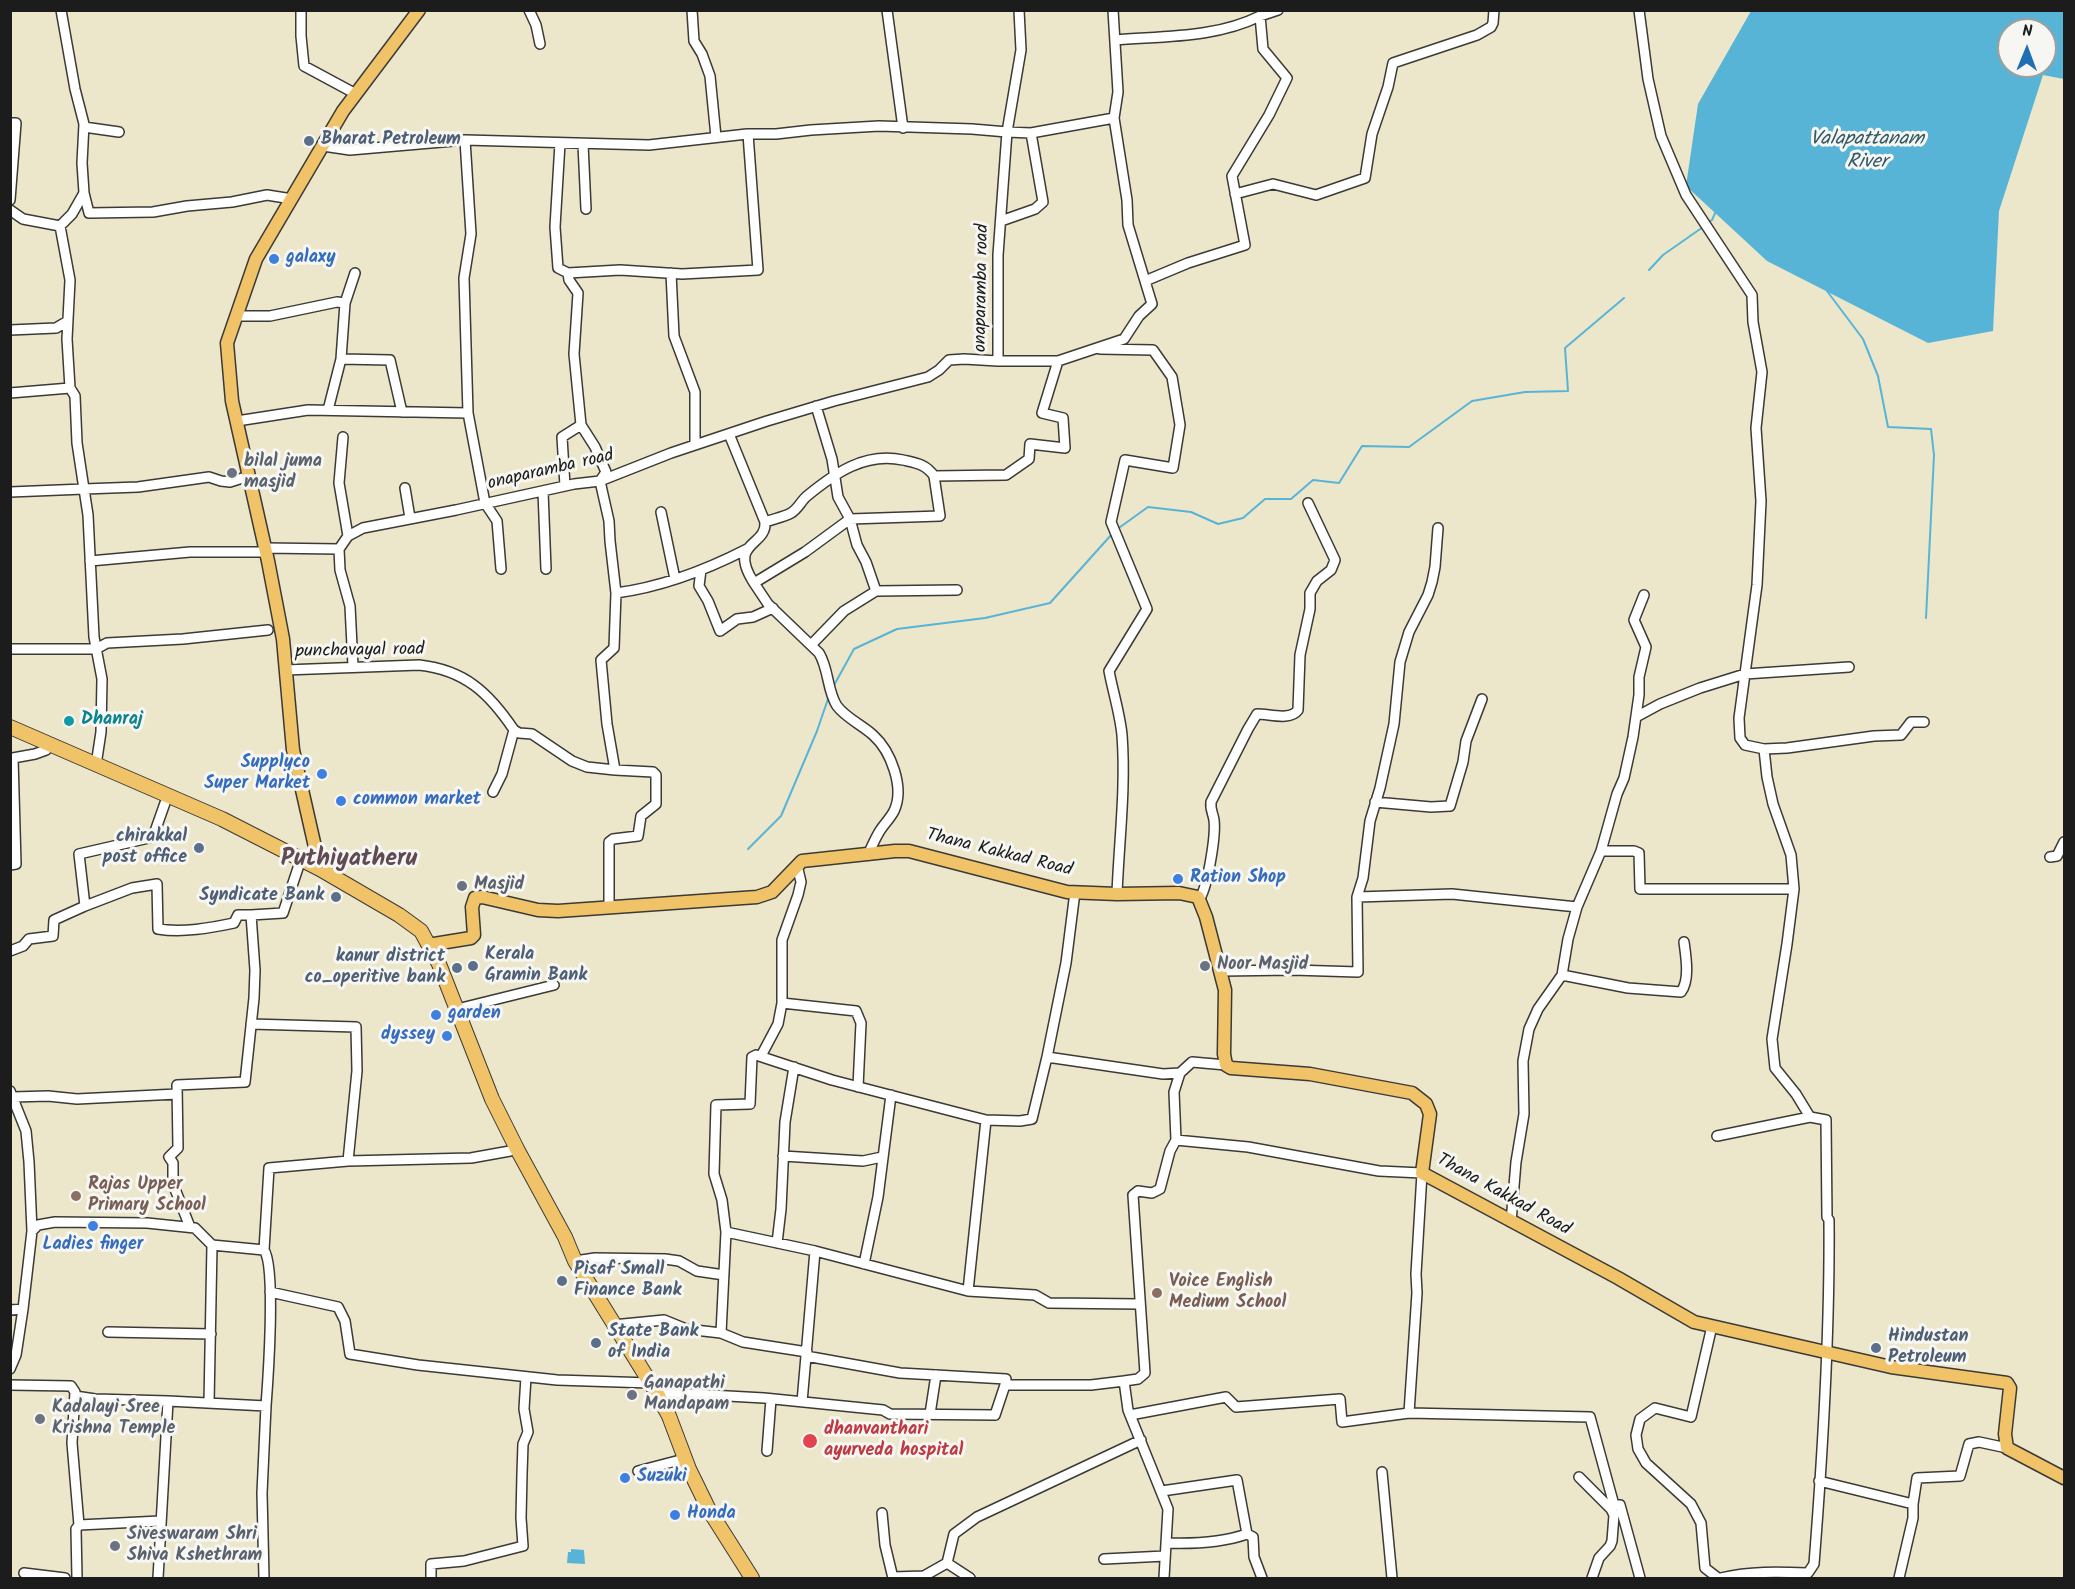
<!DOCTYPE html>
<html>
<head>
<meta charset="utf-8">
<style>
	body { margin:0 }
	#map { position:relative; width:2075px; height:1589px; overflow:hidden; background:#ece6cb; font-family:Kalam,sans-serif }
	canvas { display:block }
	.frame { position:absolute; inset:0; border:12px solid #1c1c1c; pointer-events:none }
	.north { position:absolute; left:1997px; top:18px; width:60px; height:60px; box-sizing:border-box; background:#f6f6f2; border:2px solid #9f9f9c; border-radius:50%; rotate:1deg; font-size:16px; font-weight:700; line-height:24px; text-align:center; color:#1c1c1c }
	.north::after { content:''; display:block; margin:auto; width:21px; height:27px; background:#1f6fb2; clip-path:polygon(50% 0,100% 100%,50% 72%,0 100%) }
</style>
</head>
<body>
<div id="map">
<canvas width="2075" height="1589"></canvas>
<div class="frame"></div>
<div class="north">N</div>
</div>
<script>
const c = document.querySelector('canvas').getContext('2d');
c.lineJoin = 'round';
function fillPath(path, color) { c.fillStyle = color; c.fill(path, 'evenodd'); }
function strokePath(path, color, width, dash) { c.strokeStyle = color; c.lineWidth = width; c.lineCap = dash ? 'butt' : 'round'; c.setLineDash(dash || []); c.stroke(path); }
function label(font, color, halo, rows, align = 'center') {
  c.font = font + ' Kalam,sans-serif'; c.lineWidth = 6; c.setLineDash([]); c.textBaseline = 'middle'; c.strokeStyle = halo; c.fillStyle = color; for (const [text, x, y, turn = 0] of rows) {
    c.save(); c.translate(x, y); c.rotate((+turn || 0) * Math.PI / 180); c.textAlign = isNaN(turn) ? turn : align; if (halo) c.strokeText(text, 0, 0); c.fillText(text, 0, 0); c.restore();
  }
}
fillPath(new Path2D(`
	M1751,11H2064V79L2043,75L1999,211L1993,331L1928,343L1767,261L1686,186L1698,104ZM2009,30H2045V66H2009Z
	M571,1549L584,1550L585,1564L567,1563L568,1552H571Z`), '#58b4d6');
strokePath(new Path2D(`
	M1707,223L1712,220L1716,211
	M1649,270L1663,255L1703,227
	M1827,291L1863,339L1878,376L1888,427L1931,429L1934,455L1926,618
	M1116,530L1148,507L1191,512L1218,524L1243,518L1265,499H1291L1313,480L1339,483L1362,446L1409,447L1472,401L1525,392L1568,391L1565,348L1624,298
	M833,687L854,649L897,629L985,618L1050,603L1112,534
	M748,849L781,816L817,731L828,699`), '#58b4d6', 2);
const minor = new Path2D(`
	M61,10L75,89L84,124L82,163L84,193L89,213L153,212L187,206L232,202L267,195L292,199
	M301,10V36L304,66L356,94
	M529,10L536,25L540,44
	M692,10L694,41L702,54L710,76L716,137
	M887,10L903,128
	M1019,10L1021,50L1007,132L1031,133L1114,118
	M1113,10L1118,92L1114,118L1127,200L1128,225L1145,281
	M1639,10L1648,79L1661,136L1686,195L1752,295L1753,322L1762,372L1756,428L1761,501L1757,585L1739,718L1740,738L1745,745L1764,749L1787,748L1874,736L1901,735L1911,722H1924
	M1115,40C1164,36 1216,38 1260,16
	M10,123H16L10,200
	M84,127L119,132
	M465,140L471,234L464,278L468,413L485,503L497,521L501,569
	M560,143L555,227L558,268L568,273L620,270L682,274L758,270L748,134
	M583,144L586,209
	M1235,194L1273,184L1316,195L1365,178L1372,134L1388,87L1393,63L1477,35L1491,27L1493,23L1494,10
	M10,210L23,219L60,226L72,214L84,193
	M1001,221L1035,209L1043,202L1031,133
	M60,226L70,280L67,339L70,388
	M568,273L569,280L578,293L574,354L581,425
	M671,273L674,336L695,392V445
	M236,316H270L337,302L345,303L355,273
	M10,330L56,328L68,321
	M1100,349L1153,350L1172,377L1180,425L1173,468L1125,460L1111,522L1147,609L1109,671C1113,692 1120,714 1122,735C1126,788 1119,841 1117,894
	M341,359L345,303
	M998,361H1058
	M10,393L70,388L75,396L77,443L84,489L138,487L209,477L221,481L230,482L249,476
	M328,410L341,359L390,360L402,412
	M237,421L308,410L468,413
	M729,434L765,522C767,547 727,541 754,583
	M343,437L339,483L348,536
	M565,486L562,437L581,425L595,447L606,472L600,481L609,521L610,541L616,593L614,648L601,660L607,724L615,770L653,772L656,775V804L641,816L638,836L613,839L609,842V907
	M405,488L410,518
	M543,491L546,569
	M10,492L84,489L88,515L94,637L102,679L101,732L96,765
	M661,512L675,579
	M765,522C773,519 784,517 791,513C798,509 801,501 807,496C835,473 865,452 903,460C916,463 926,464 934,476
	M265,548L339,549L348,536L363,528L456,510L574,484L600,481L671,453L767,421L834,401L928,377L939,370L949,360L964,359L998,361V255L1007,132L972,129L879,126L811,130L776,134H747L649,145L465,140L350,150L323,146
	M339,549L340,570L350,606L353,666
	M90,561L190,552H266
	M701,570L699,586L708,601L720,631L737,619L753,617L773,608
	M876,591L957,590
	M616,593C662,587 706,570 747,549
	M811,645L844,611L876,591L866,562L857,545L850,519L838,497L832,459L816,406
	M10,649H96L107,643L183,639L268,630
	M285,670L419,665C465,670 489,693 514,730L519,733L532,734L572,761L587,767L615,770
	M1636,717L1660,704L1700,688L1745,674L1849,667
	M1764,749L1767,777L1773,804L1791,855L1794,889L1787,944L1772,1039L1775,1068L1796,1094L1810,1117
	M493,792L502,774L514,730
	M1375,802L1431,807L1450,806L1463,762L1466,741L1482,699
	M165,803L153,837L79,854L85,906L132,888L157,884L158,929C183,933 210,928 234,923L238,915H251
	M1601,851L1617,794L1624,778L1633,737L1639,695V677L1646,647L1634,620L1644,595
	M868,855C871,848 874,841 878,834C882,826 890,819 894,811C905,788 891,751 873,735C862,725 846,718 837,706C827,691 829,669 819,653L768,604L754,583L805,552L850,519L940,516L934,476L1006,475L1029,459L1030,444L1065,448L1063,418L1042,413L1058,361L1124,339L1139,316L1152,304L1145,281L1188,263L1245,245L1232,176L1269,115L1287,78L1263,49L1260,16L1278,10
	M2050,857L2057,856L2064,842
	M10,865L16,864L13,758L35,754L46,750
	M1357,897L1363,878L1370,821L1380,788L1394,724L1400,662L1409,632L1428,595L1432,582L1435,567L1438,528
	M1200,898C1208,885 1216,835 1214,820C1213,813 1210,810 1211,802L1248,729L1257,714C1270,714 1290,721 1298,710L1300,655L1310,609V593L1317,581L1331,570L1335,560L1308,503
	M10,951L23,946L29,939L53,936L54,920L85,906
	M1221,971L1293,970L1358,972L1357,897L1452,894L1577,907L1601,851H1634L1639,853L1640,889H1794
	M1562,975L1628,988L1681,992C1690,980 1686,957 1684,942
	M782,1003L856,1011L861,1023L858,1087
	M457,1009L554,985
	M251,1024L356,1027L357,1071L348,1161L471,1158L510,1151
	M761,1056L778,1024L782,1003V940L798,895L801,882L797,865
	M1047,1057L1066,963L1075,892
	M10,1091L26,1131L29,1162L32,1231L23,1309L10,1310
	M13,1097L48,1096L77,1099L177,1094
	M1717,1136L1810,1117L1826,1120L1827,1217L1829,1220C1830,1335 1823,1450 1814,1564L1808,1573C1778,1572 1751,1571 1721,1578
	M1176,1140L1248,1147L1379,1171L1422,1173L1416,1274L1417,1293L1409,1413
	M783,1156L863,1161L882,1157
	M1511,1222L1516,1162L1524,1114L1523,1061L1529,1029L1538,1009L1562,975L1568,939L1577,907
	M190,1227L173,1184V1163L169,1157L178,1148L177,1085L245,1082L254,998L255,970L251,915L283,913L301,859
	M32,1231L38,1225L55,1222L147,1223L195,1228L212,1245
	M726,1232L815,1251L968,1291L1035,1295L1049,1303L1139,1304
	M777,1243L781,1209L785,1122L794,1067
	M264,1250L269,1168L348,1161
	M575,1261L595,1258L665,1259L679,1261L697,1271L724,1275
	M864,1264L878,1197L891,1095
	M968,1291L986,1120
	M270,1292L338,1307L345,1321L350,1354L418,1365L557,1380L650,1383
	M613,1325L664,1320L686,1329L721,1333L726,1232L722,1200L714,1174L716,1105L750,1104L752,1057L756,1055L832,1080L986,1120L1020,1121L1032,1119L1047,1057L1163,1074L1180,1073L1192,1062L1226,1065
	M1712,1326L1691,1417L1655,1408L1640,1419L1636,1435L1638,1449L1646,1463L1691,1504L1701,1523L1705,1568L1718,1578
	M108,1332L211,1334
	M721,1333L743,1342L807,1352
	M806,1356L815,1251
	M10,1369L16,1355L23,1309
	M10,1385L71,1386L75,1392L72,1443L79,1525
	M656,1392L764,1398L883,1410L890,1414L995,1415L1005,1385H1091L1124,1381
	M75,1396L95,1399L168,1401
	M802,1402L806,1356L900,1373L1006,1379L1005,1385
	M209,1403L212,1245L264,1250C276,1266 268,1380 266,1406
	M930,1414L936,1375
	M1130,1415L1226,1397L1236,1407L1340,1399L1342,1422L1409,1413L1590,1417L1614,1505H1620L1640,1578
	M767,1451L771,1399
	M638,1471L684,1459
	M1382,1472L1392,1578
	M1579,1477L1611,1509L1614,1515L1612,1541L1610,1546L1599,1558L1592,1578
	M1819,1481L1913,1504L1917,1478L1960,1476L1969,1444L1979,1442L2007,1448
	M1162,1491L1237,1480L1247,1534C1221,1543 1193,1544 1166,1543
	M882,1513L885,1545L893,1578
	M1247,1534L1253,1537L1254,1557L1262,1578
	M1104,1559L1165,1556
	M947,1563L970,1578
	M24,1573L65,1578
	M893,1577L924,1576L947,1563L954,1534L977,1517L1141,1440
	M77,1578L76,1529L79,1525L160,1521
	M158,1578L168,1401L266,1406L262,1493L264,1578
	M431,1578V1564L464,1561L523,1546L521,1518L522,1474L523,1444L528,1432L524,1409L526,1377
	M1164,1578L1168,1509L1128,1410L1124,1381L1138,1379L1145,1373L1133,1195L1138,1191L1152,1193L1160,1189L1170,1151L1176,1140L1174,1092L1180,1073
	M1899,1578L1913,1518V1504`);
const major = new Path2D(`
	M320,869L293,750L283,639L268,561L232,401L227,343L256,259L343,111L419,10
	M428,945L471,938L474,935L472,907L475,898L482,897L538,910L558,911L757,897L772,892L802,861L895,851H909L1067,892L1117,894L1179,893L1198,897L1206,917L1225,990L1224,1054L1226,1065L1231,1068L1310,1074L1412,1093L1426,1104L1430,1114L1422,1173L1618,1278L1694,1322L1891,1367L2007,1383L2010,1388L2005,1434L2007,1448L2064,1478`);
const highway = new Path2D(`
	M10,727L222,819L320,869L399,915L421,931L439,964L492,1099L517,1149L565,1237L575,1261L656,1392L669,1416L689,1469L709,1510L752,1578`);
strokePath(minor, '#3b3a36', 12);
strokePath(major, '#3b3a36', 15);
strokePath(highway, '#3b3a36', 16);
strokePath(minor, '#fff', 9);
strokePath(major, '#f0c369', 12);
strokePath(highway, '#f0c369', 14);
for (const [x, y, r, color] of [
	[309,141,6,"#5c6f8a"],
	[274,259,6,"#3f7fe0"],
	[232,473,6,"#6b7280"],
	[69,721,6,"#0f9aa8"],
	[322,774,6,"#3f7fe0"],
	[341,801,6,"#3f7fe0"],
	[199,848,6,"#5c6f8a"],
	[1178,879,6,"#3f7fe0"],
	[462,886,6,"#6b7280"],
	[336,897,6,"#5c6f8a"],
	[473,966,6,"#5c6f8a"],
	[1205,966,6,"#6b7280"],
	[457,968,6,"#5c6f8a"],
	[436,1015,6,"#3f7fe0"],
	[447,1036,6,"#3f7fe0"],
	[76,1196,6,"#8d6e63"],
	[93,1226,6,"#3f7fe0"],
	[562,1281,6,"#5c6f8a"],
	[1157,1293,6,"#8d6e63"],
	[596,1343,6,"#5c6f8a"],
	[1876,1348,6,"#5c6f8a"],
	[632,1395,6,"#6b7280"],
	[40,1419,6,"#6b7280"],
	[810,1441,8,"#e0444e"],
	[625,1478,6,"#3f7fe0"],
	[675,1515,6,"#3f7fe0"],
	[115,1546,6,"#6b7280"]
]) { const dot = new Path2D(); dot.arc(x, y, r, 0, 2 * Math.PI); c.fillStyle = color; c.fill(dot); strokePath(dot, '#f6f6f2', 2); }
label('bold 18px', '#4e5e75', '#f6f6f2', [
	["Bharat Petroleum",321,141],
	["chirakkal",187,838,"right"],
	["post office",187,859,"right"],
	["Syndicate Bank",324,897,"right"],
	["Kerala",485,956],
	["Gramin Bank",485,977],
	["kanur district",445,958,"right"],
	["co_operitive bank",445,979,"right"],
	["Pisaf Small",574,1271],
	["Finance Bank",574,1292],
	["State Bank",608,1333],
	["of India",608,1354],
	["Hindustan",1888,1338],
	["Petroleum",1888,1359]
], 'left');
label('bold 18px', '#366cbe', '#f6f6f2', [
	["galaxy",286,259],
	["Supplyco",310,764,"right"],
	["Super Market",310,785,"right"],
	["common market",353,801],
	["Ration Shop",1190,879],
	["garden",448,1015],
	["dyssey",435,1036,"right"],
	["Ladies finger",93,1246,"center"],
	["Suzuki",637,1478],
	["Honda",687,1515]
], 'left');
label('18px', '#1c1c1c', '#f6f6f2', [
	["onaparamba road",983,288,-89],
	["onaparamba road",551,471,-13],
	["punchavayal road",360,652,-1],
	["Thana Kakkad Road",999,854,14],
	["Thana Kakkad Road",1503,1196,29]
]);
label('bold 18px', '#5b616d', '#f6f6f2', [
	["bilal juma",244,463],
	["masjid",244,484],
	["Masjid",474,886],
	["Noor Masjid",1217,966],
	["Ganapathi",644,1385],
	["Mandapam",644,1406],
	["Kadalayi Sree",52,1409],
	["Krishna Temple",52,1430],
	["Siveswaram Shri",127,1536],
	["Shiva Kshethram",127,1557]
], 'left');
label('bold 18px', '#0d838f', '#f6f6f2', [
	["Dhanraj",81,721]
], 'left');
label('bold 18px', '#785e54', '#f6f6f2', [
	["Rajas Upper",88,1186],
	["Primary School",88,1207],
	["Voice English",1169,1283],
	["Medium School",1169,1304]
], 'left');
label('bold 18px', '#be3a42', '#f6f6f2', [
	["dhanvanthari",824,1431],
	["ayurveda hospital",824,1452]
], 'left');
label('italic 20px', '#345966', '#f6f6f2', [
	["Valapattanam",1867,141],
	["River",1867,164]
]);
label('bold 24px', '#604b55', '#f6f6f2', [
	["Puthiyatheru",349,861]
]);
</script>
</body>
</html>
